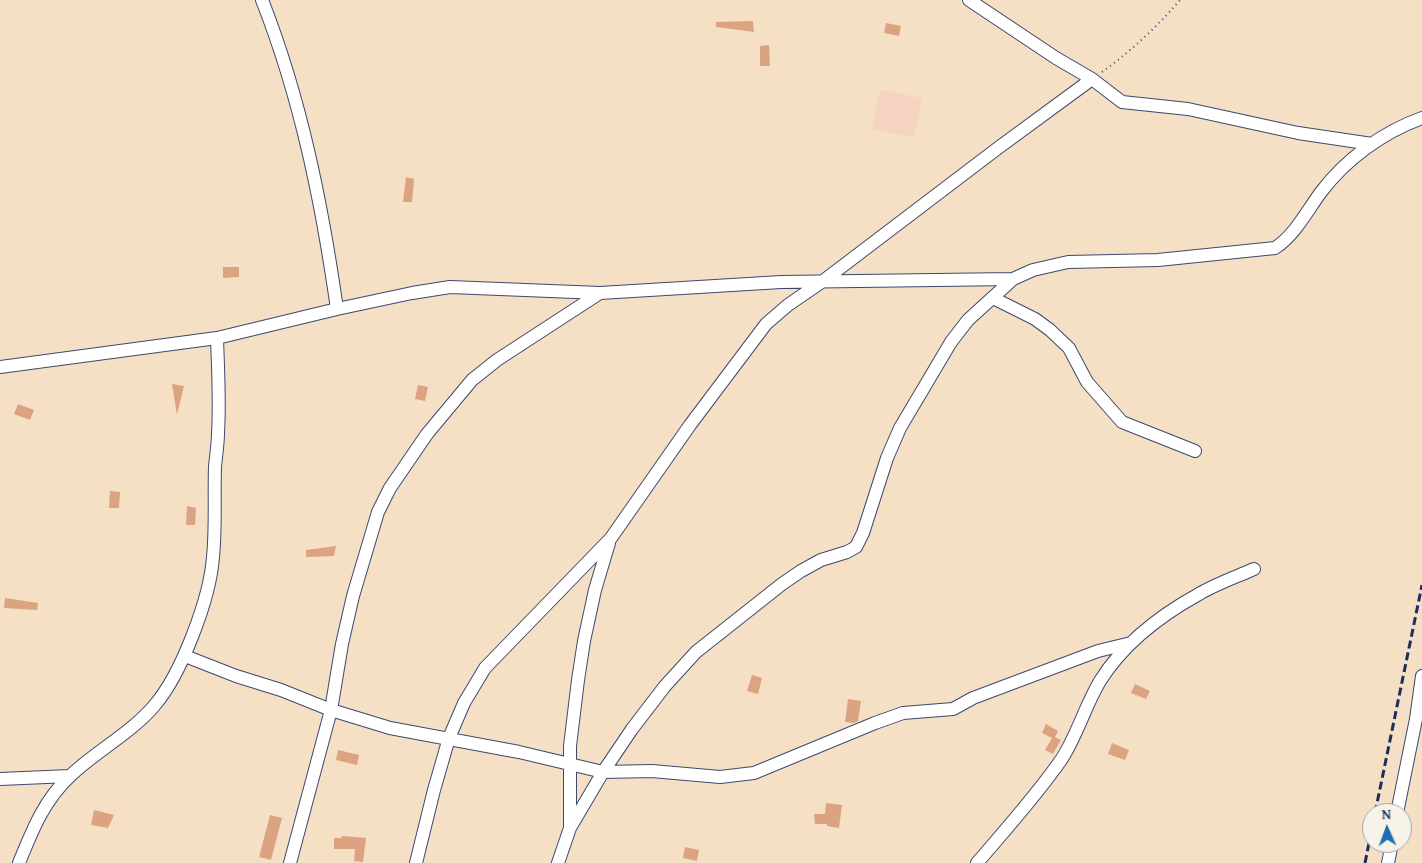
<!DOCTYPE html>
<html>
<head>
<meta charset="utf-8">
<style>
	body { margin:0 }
	#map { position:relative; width:1422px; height:863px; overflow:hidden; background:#f5dfc5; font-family:"Gentium Book Plus",serif }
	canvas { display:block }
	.north { position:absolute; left:1362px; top:803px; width:50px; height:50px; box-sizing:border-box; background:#f7f3e8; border:1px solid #9fa5b1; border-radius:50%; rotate:358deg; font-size:14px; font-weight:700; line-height:20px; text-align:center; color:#1b2f5e }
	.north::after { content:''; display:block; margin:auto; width:18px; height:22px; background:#1f6fb2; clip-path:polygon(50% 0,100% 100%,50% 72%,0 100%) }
</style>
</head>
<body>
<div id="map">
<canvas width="1422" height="863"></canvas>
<div class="north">N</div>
</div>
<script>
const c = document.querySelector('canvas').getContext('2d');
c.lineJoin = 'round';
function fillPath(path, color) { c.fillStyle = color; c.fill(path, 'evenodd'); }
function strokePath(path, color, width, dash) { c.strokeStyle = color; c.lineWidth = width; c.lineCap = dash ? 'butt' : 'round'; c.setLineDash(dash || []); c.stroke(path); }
fillPath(new Path2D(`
	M880,90L922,98L914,137L872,129Z`), '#f5d3c1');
fillPath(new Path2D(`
	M753,21L754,32L716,27V22Z
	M886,23L901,26L899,36L884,33Z
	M769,45L770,66H760V46Z
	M406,177L414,179L412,202H403Z
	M223,267H239V277L223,278Z
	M172,384L184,386L177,415Z
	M418,385L428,387L425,401L415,399Z
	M18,404L34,410L30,420L14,414Z
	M110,491L120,492L119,508H109Z
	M187,506L196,508L195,525H186Z
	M336,546L334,556L306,557V550Z
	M5,598L38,603L37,610L4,608Z
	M752,675L762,678L758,694L747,691Z
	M1135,684L1150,691L1146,699L1131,693Z
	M848,699L861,701L858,721L854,723L845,722Z
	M1046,724L1058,731L1055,737L1061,740L1053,754L1045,750L1052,738L1042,733Z
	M1112,743L1129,750L1125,760L1108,754Z
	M338,750L359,755L357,765L336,760Z
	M826,803L842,805L839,828L827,826V824H815L814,814H825Z
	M94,810L114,815L108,828L91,825Z
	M270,815L282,818L271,860L259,857Z
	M342,836L366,838L363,862L354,861L355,849H334V838H341Z
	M685,847L699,850L697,861L683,858Z`), '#dca381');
const minor = new Path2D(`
	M262,0C301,99 322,204 337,309
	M969,0L1056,58L1092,79L1122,102L1188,109L1298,133L1372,144
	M993,298L1035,319L1050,330L1069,348L1087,382L1122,422L1195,451
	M0,367L217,338L337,309L412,293L450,287L600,293L781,282L1013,279
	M185,656L236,676L281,690L331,710L390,728L519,752L603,772L652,771L720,777L754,773L875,723L903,713L953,709L973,698L1098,651L1131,643
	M0,779L70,776
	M1397,813L1416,719L1422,676
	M570,826V746L578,680L584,641L595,590L609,543
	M19,863C32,831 44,800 70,776C96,751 130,734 154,706C181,675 210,599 213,557C216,527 214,497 215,467C216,455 218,444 218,433C220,401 218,370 217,338
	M290,863L331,710L342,644L353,596L378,512L390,488L427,434L472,380L497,360L600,293
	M416,863L434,790L449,738L464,703L485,668L611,538L690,425L766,324L788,305L823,281L998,148L1092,79
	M558,863L570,828L603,772L632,729L665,686L696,652L782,584L801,571L821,560L847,552L856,547L863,533L887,458L900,428L951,342L968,320L1013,279L1033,270L1068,262L1158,260L1275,248C1295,235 1307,211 1321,192C1346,159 1383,132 1422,118
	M977,863C1006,829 1036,796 1061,760C1077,736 1085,706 1100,681C1123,644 1161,615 1199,594C1216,584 1236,577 1254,569
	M1388,863L1392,843`);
strokePath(minor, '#3c496d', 14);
strokePath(new Path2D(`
	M1102,72C1131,51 1157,27 1180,0`), '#3c496d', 2, [1, 4]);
strokePath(minor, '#fff', 12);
strokePath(new Path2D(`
	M1375,813L1422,585
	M1365,863L1372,828`), '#1b2f5e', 3, [8, 4]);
</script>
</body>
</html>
